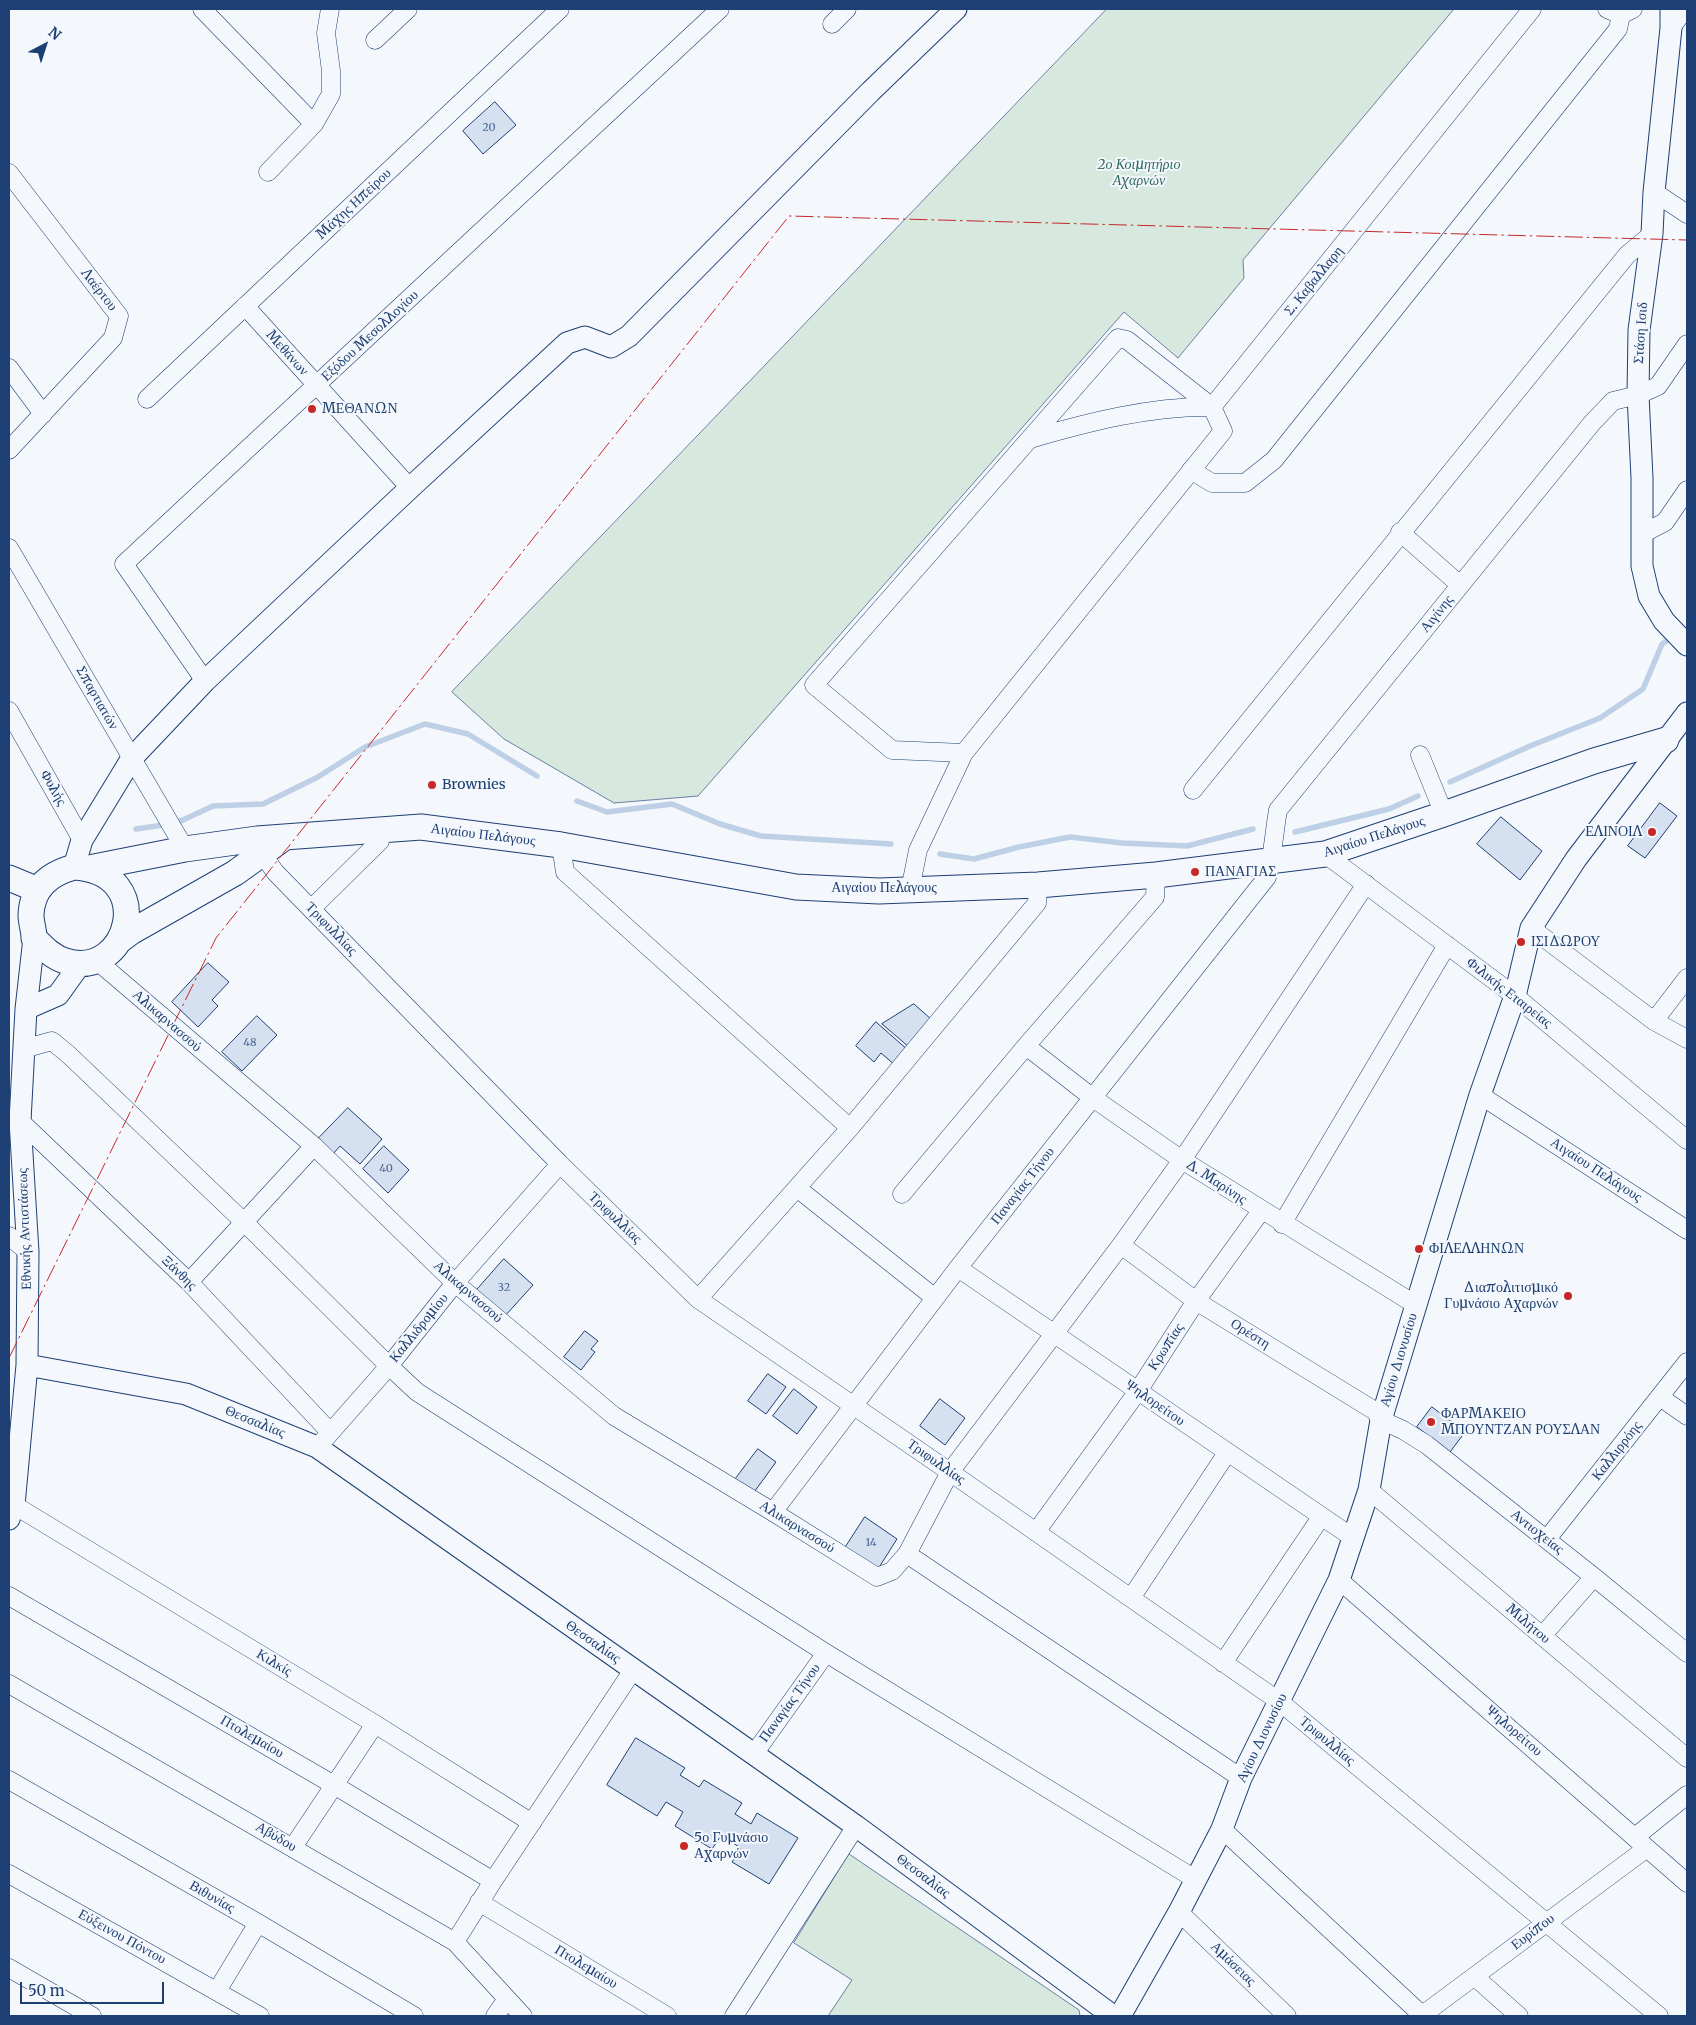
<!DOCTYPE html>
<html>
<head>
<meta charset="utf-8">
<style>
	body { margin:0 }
	#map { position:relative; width:1696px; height:2025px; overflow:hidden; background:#f4f7fb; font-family:Merriweather,serif }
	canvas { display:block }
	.frame { position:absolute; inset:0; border:10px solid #1d3f73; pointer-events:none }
	.north { position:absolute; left:20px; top:20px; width:50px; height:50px; -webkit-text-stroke:4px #f4f7fb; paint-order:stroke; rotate:40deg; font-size:14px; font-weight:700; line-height:20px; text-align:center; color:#1d3f73 }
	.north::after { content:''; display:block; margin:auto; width:18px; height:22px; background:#1d3f73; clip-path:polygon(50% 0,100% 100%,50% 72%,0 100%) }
	.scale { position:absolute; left:20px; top:1982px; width:144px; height:22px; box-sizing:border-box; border:2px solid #1d3f73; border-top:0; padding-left:6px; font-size:15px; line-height:18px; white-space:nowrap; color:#1d3f73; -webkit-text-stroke:4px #f4f7fb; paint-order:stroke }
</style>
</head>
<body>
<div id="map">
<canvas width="1696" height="2025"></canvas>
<div class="frame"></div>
<div class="north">N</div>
<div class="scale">50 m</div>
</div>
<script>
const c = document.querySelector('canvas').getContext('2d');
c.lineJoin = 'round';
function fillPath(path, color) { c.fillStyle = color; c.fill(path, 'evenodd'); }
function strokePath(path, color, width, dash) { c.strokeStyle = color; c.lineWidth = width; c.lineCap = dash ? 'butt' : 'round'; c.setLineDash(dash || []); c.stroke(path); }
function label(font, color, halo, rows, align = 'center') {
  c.font = font + ' Merriweather,serif'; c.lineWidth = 4; c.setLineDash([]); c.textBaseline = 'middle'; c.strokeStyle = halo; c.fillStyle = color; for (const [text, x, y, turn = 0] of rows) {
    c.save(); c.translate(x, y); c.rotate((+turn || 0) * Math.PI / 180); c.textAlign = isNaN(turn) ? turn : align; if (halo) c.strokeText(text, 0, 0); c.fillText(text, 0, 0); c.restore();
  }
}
const green = new Path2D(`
	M1107,9H1454L1243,260L1244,278L1178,358L1124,312L698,796L614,803L504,739L452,692Z
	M849,1854L1079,2010L1080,2016H828L852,1980L794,1943Z`);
fillPath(green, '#d7e8df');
strokePath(green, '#687fa3', 1);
strokePath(new Path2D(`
	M1450,782L1530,746L1600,718L1643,689L1662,644L1673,637
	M577,801L607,812L672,804L720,824L761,836L891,844
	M136,829L170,824L183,820L213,806L263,804L318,777L365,747L425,724L468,734L537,776
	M1295,832L1389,809L1418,796
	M940,854L974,859L1019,847L1070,837L1122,843L1187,846L1253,829`), '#bed0e5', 5.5);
const building = new Path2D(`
	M495,102L516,125L483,154L463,131Z
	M1660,803L1677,816L1645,858L1628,846Z
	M1501,817L1542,851L1520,880L1477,844Z
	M208,963L229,982L212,1000L218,1006L198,1027L172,1002Z
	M914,1004L932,1020L909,1047L882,1024Z
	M257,1016L277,1035L242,1071L222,1052Z
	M876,1022L909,1051L896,1066L881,1053L874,1062L856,1046Z
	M348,1108L382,1139L360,1164L340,1146L333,1154L317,1140Z
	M384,1146L409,1170L388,1193L363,1169Z
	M504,1259L533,1285L504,1317L475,1292Z
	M585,1331L598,1341L591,1349L595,1352L581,1370L564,1357Z
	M768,1374L786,1387L766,1414L748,1401Z
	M794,1389L817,1407L797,1434L773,1416Z
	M940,1399L965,1418L945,1445L920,1426Z
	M1432,1407L1465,1432L1450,1452L1417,1427Z
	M758,1449L776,1462L752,1495L734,1481Z
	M865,1517L897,1539L878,1569L845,1548Z
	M636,1738L685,1768L680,1775L699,1787L704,1780L742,1803L735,1814L751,1824L757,1813L798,1838L769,1884L732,1862L741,1848L721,1836L712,1849L675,1826L683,1812L666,1802L657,1816L607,1785Z`);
fillPath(building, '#d5e0f0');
strokePath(building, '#1d3f73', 1);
const minor = new Path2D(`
	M202,9L314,124
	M1607,9L1621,15L1633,9
	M832,24L847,9
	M1671,28L1685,9
	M375,40L408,9
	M268,172L314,124L331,94V71L326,33L330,9
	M9,173L119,316L113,338L9,450
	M1654,192L1687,214
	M245,306L410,488
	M1118,338L1127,340L1212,407L1223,431L964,753L892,750L814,685Z
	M9,368L43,414
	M147,399L560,9
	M1030,439C1089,422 1150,406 1212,407L1532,9
	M1191,470L1212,483H1245L1274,460L1618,29L1621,15
	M1400,532L1460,585
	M1642,534L1665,522L1687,490
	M9,548L185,849
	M205,681L124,564L720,9
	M9,711L82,840
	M1420,755L1444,814
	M1193,790L1627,255L1652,234
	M561,845L565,872L850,1128
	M262,853L275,872L560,1164L698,1299L950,1472L1280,1702L1659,2016
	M1325,854L1515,996L1687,1140
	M910,890L918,850L964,753
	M311,909L380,841L379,830
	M1531,928L1654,1021L1687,1039
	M96,960L314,1146L455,1283L614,1416L773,1512L877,1577L892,1571L907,1554L950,1472L1121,1245L1182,1160L1366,884
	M1654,1021L1687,978
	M1026,1046L1093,1098L1182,1160L1416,1305
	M23,1049L52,1041L69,1055L245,1223L389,1366L417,1392L826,1653L1195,1879
	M1480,1095L1687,1230
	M20,1121L189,1282L330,1432
	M797,1188L935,1298
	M902,1194L1026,1046L1155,897L1156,875
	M1282,1224L1447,945
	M9,1236L28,1252
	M1121,1245L1196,1301L1375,1411L1381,1420L1403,1430L1427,1445L1594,1577L1687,1653
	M958,1268L1352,1537
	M189,1282L314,1146
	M698,1299L850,1128L1037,903L1038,885
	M1660,1397L1687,1416
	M323,1441L389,1366L455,1283L560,1164
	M1369,1490L1687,1758
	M14,1505L375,1724L532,1823
	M773,1512L958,1268L1267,877C1273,855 1274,833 1278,810L1592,423L1613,401L1638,395L1658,386L1687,344
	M1036,1532L1138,1391L1196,1301L1261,1211
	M1547,1539L1687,1362
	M907,1554L1241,1778
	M1339,1580L1687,1883
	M9,1596L334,1785L493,1881
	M1131,1598L1227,1453
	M1542,1636L1594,1577
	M1223,1663L1321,1517
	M9,1684L455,1942L523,2016
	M754,1754L826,1653
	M9,1780L258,1923L414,2016
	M1222,1829L1423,2016
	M1635,1837L1687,1795
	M293,1847L375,1724
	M9,1874L260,2016
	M479,1902L667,2016
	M1179,1912L1287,2016
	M455,1942L493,1881L633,1670
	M9,1968L92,2016
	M1475,1977L1519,2016
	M217,1991L258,1923
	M495,2016L507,1999
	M734,2016L856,1826
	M1421,2016L1647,1848`);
const tertiary = new Path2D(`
	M1671,9V28L1654,192L1652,234L1639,330L1638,395L1642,478V566L1649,596L1664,621L1687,645
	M74,867L82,840L132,758L205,681L410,488L567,343L585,337L611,347L629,336L870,92L956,9
	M26,1009L58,995L81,963
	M27,1365L186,1394L317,1447L856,1826L1113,2016
	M9,1519L14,1505L27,1365L28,1252L20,1121L26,1009L34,938
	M1120,2016L1179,1912L1222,1829L1241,1778L1339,1580L1369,1490L1381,1420L1480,1095L1515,996L1531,928L1576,859L1687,713`);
const secondary = new Path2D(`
	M74,867C159,872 129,981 65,961C52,957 43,947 34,938C34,930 31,923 31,915C32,888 49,874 74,867Z
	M89,868L185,849L257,839L421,827L561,845L796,887L879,891L1038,885L1156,875L1325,854L1444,814L1594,761L1666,740
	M9,878L38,890
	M119,941L131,932L235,873L285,837`);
strokePath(minor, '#1d3f73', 19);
strokePath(tertiary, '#1d3f73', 23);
strokePath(secondary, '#1d3f73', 27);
strokePath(minor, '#f4f7fb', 18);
strokePath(tertiary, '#f4f7fb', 21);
strokePath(secondary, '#f4f7fb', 25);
strokePath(new Path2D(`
	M9,1358L216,938L789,216L1687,240`), '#c62828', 1, [18, 4, 2.5, 4]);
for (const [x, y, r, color] of [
	[312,409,5,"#c62828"],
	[432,785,5,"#c62828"],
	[1652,832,5,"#c62828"],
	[1195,872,5,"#c62828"],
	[1521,942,5,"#c62828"],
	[1419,1249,5,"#c62828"],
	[1568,1296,5,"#c62828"],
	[1431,1422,5,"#c62828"],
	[684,1846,5,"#c62828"]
]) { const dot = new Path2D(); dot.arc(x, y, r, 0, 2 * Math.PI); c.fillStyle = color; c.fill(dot); strokePath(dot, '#f4f7fb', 2); }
label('11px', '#4b6792', null, [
	["20",489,128],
	["48",250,1043],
	["40",386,1169],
	["32",504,1288],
	["14",871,1543]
]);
label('italic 14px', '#2c6c60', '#f4f7fb', [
	["2ο Κοιμητήριο",1139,165],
	["Αχαρνών",1139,181]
]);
label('14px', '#1d3f73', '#f4f7fb', [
	["Μάχης Ηπείρου",354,204,-43],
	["Σ. Καβαλλαρη",1314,281,-51],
	["Λαέρτου",99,290,52],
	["Στάση Ισιδ",1641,333,-86],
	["Εξόδου Μεσολλογίου",370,336,-43],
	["Μεθάνων",287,353,48],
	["Αιγίνης",1437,614,-51],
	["Σπαρτιατών",97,698,60],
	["Φυλής",53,788,60],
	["Αιγαίου Πελάγους",483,835,7],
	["Αιγαίου Πελάγους",1374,837,-18],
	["Αιγαίου Πελάγους",884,888],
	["Τριφυλλίας",331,929,46],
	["Φιλικής Εταιρείας",1509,993,38],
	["Αλικαρνασσού",167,1021,41],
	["Αιγαίου Πελάγους",1596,1170,33],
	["Δ. Μαρίνης",1216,1182,33],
	["Παναγίας Τήνου",1023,1186,-52],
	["Τριφυλλίας",615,1218,44],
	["Εθνικής Αντιστάσεως",25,1229,-92],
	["Ξάνθης",179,1273,44],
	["Αλικαρνασσού",468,1292,41],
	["Καλλιδρομίου",419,1328,-51],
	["Ορέστη",1250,1334,32],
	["Κρωπίας",1166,1347,-57],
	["Αγίου Διονυσίου",1399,1360,-73],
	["Ψηλορείτου",1155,1403,35],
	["Θεσσαλίας",255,1422,22],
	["Καλλιρρόης",1617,1451,-52],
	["Τριφυλλίας",936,1462,35],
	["Αλικαρνασσού",797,1527,32],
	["Αντιοχείας",1537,1532,38],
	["Μιλήτου",1528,1624,40],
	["Θεσσαλίας",593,1642,35],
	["Κιλκίς",274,1663,31],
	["Παναγίας Τήνου",790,1703,-54],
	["Ψηλορείτου",1514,1731,41],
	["Πτολεμαίου",252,1737,30],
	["Αγίου Διονυσίου",1262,1738,-64],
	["Τριφυλλίας",1327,1741,40],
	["Αβύδου",276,1837,30],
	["Θεσσαλίας",923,1876,37],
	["Βιθυνίας",212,1897,30],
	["Ευρίπου",1533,1932,-37],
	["Εύξεινου Πόντου",122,1937,29],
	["Αμάσειας",1233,1964,44],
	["Πτολεμαίου",586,1967,31]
]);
label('14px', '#1d3f73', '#f4f7fb', [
	["ΜΕΘΑΝΩΝ",322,409],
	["Brownies",442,785],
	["ΕΛΙΝΟΙΛ",1642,832,"right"],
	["ΠΑΝΑΓΙΑΣ",1205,872],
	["ΙΣΙΔΩΡΟΥ",1531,942],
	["ΦΙΛΕΛΛΗΝΩΝ",1429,1249],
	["Διαπολιτισμικό",1558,1288,"right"],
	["Γυμνάσιο Αχαρνών",1558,1304,"right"],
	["ΦΑΡΜΑΚΕΙΟ",1441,1414],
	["ΜΠΟΥΝΤΖΑΝ ΡΟΥΣΛΑΝ",1441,1430],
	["5ο Γυμνάσιο",694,1838],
	["Αχαρνών",694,1854]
], 'left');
</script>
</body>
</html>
